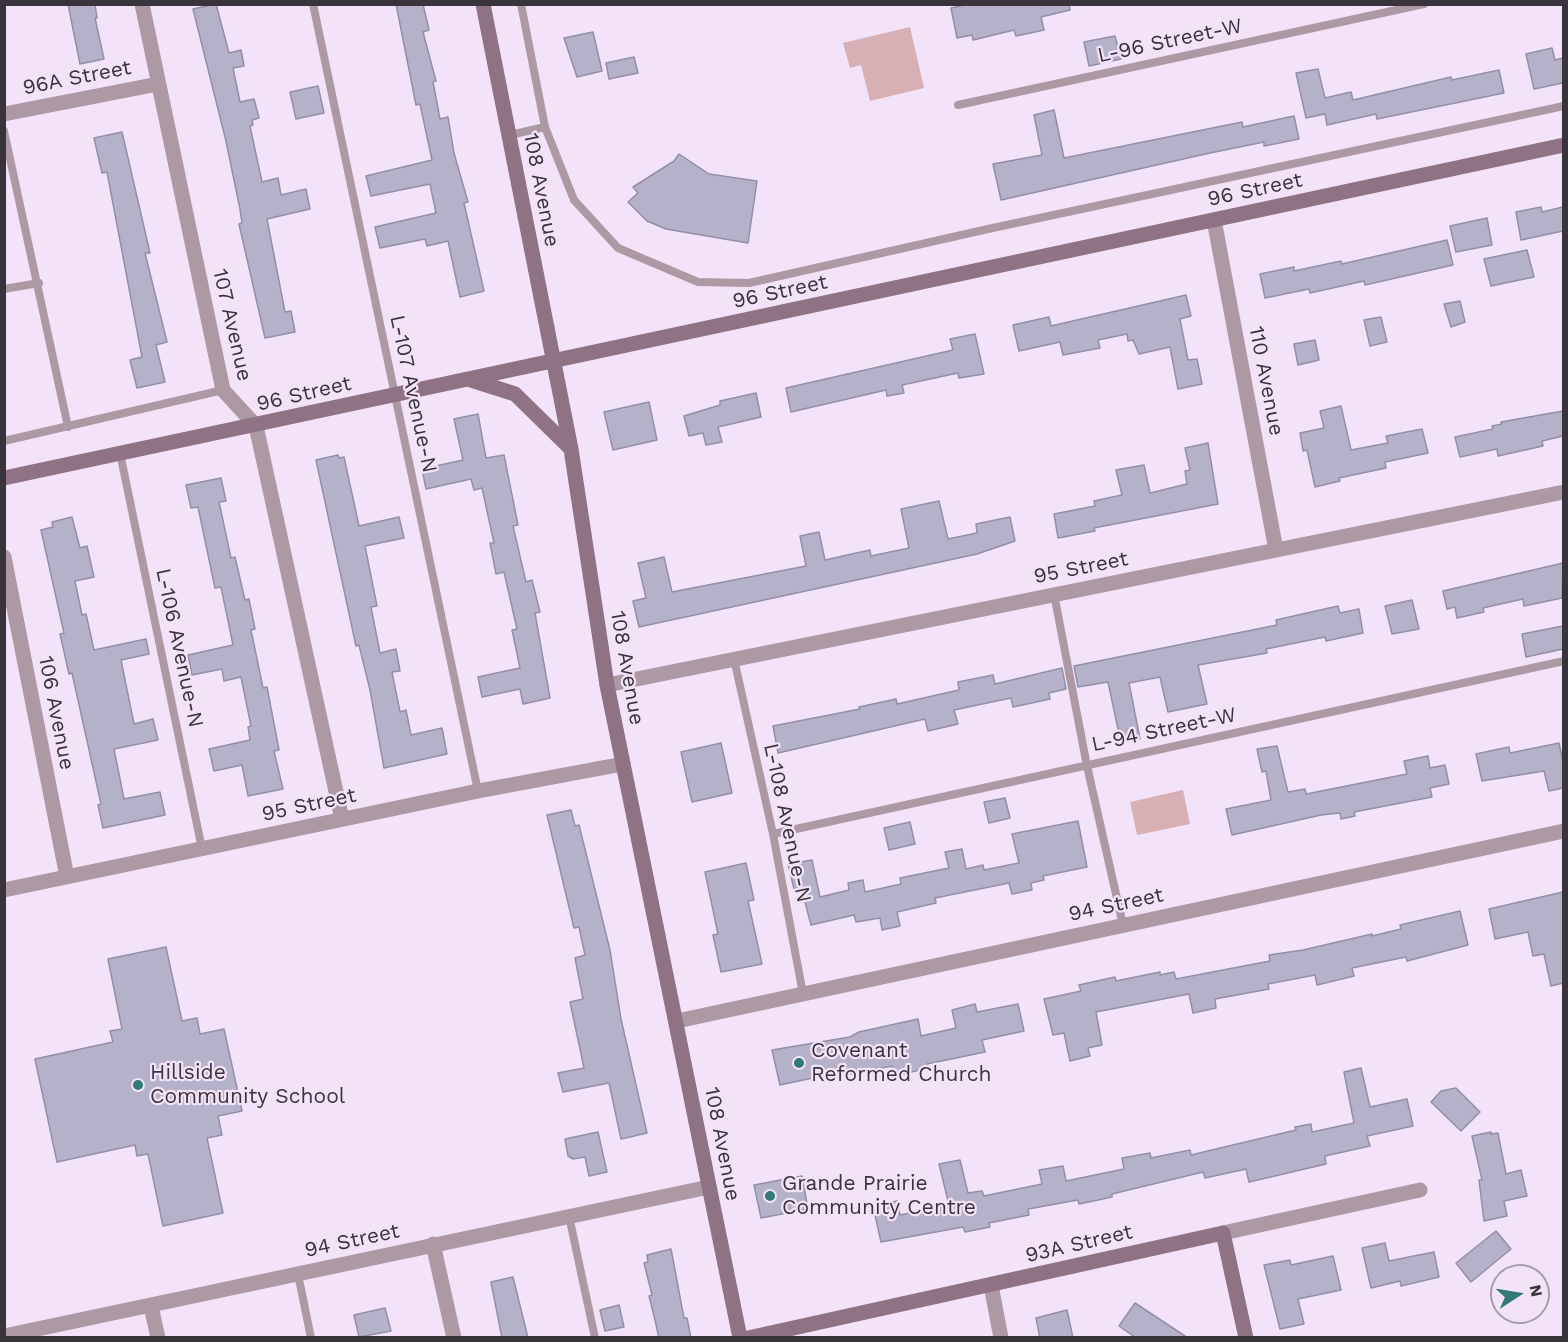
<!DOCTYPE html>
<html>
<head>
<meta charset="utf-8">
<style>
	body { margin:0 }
	#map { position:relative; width:1568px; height:1342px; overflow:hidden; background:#f3e3f9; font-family:"Work Sans",sans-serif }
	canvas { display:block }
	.frame { position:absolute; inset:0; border:6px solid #39333b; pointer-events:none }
	.north { position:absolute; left:1490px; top:1264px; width:60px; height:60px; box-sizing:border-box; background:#f3e3f9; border:2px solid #a99dad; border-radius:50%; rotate:78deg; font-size:16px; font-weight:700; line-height:24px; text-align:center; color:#39333b }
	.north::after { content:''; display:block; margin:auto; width:21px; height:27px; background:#327a74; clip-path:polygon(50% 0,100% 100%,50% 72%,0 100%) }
</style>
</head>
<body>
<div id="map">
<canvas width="1568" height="1342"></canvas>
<div class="frame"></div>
<div class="north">N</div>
</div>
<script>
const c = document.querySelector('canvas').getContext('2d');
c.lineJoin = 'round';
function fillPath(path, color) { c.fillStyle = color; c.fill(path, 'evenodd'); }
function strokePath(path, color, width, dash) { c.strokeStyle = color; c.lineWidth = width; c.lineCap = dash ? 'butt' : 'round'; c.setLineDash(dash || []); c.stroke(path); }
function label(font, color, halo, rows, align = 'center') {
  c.font = font + ' "Work Sans",sans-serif'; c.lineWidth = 4.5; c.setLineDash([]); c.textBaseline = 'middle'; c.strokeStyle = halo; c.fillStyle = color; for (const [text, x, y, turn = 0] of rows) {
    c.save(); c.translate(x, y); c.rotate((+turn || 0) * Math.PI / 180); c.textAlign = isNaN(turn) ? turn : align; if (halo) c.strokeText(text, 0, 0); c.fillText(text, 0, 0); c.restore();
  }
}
fillPath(new Path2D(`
	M910,27L924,88L870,101L861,65L850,68L843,43Z
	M1183,790L1190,824L1137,835L1130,802Z`), '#d7b0b5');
const building = new Path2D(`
	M68,4H95L97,18H95L104,59L80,64Z
	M216,4L229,53L241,50L244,66L233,68L240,102L254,99L259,118L252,120L253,125L250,126L262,182L278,178L281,195L306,189L310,209L267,219L285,312L291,311L295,332L265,338L239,224L242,223L240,209L226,141L193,9Z
	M396,4H423L429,30L423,32L436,81L433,82L440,119L448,117L454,153L468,202L464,203L484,291L460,297L448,241L427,246L425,239L380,248L375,227L436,213L430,184L371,196L366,176L432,160L420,104L416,105Z
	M969,4H1069L1070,10L1041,17L1044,30L1016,36L1014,30L973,40L972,35L957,38L951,8Z
	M593,32L602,71L577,77L564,38Z
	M1115,36L1121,59L1089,66L1084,42Z
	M1552,48L1555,60L1563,58V83L1534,89L1526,54Z
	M634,57L638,73L609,79L606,63Z
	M1318,69L1325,98L1351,92L1353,100L1451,77L1452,80L1499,70L1504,93L1377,119L1376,114L1327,125L1325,114L1306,118L1296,73Z
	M318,86L324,113L296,119L290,92Z
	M1054,110L1064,158L1242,122L1243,127L1294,116L1299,139L1264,146V142L1210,153L1001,200L993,164L1042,155L1034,115Z
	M122,132L150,253H145L167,342L156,345L165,382L137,388L130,360L142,357L107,172L102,173L94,138Z
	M679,154L709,174L757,181L748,243L666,229L647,221L628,202L638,193L633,187L674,161Z
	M1541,207L1542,212L1563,207V231L1521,240L1516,212Z
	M1487,218L1492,245L1456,252L1450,226Z
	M1447,240L1453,265L1365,285L1364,281L1310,293L1309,289L1265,298L1260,274L1294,267V271L1341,261L1342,264Z
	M1527,250L1534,277L1491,286L1484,259Z
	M1186,295L1191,316L1180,319L1188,360L1197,359L1202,384L1178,389L1170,347L1139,354L1133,340L1128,341L1127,334L1098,340L1100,348L1063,355L1060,342L1019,351L1013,325L1049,317L1051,326Z
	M1460,301L1465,322L1451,327L1444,304Z
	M1381,317L1387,342L1370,346L1364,320Z
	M975,334L984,374L959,378L958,373L902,385L904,393L887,396L886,390L791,412L786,388L953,350L950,339Z
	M1315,340L1319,360L1298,365L1294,344Z
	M756,393L761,417L718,427L722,442L706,445L703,433L689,436L684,416L720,405V401Z
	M649,402L657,440L613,450L604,412Z
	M1341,406L1351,450L1388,443L1386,436L1422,429L1428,453L1385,462L1386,468L1339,478L1340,481L1315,487L1307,450L1303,451L1300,433L1324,428L1320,411Z
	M1563,411V436L1542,441L1543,446L1498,456L1497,449L1460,457L1455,437L1493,429L1492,426L1502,424L1501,422Z
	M478,414L486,458L504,455L518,525L513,526L526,582L532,580L540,612L535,613L550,698L523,704L520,689L482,697L478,677L520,668L512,630L517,629L504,572L496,574L490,543H494L482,488L474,490L471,479L426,489L422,469L463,460L454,419Z
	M1208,443L1218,504L1094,528L1095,531L1058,538L1054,514L1095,506L1094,501L1122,495L1116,470L1144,465L1150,493L1187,484L1185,471L1190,470L1185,448Z
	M338,455L339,458L344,457L359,526L399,517L404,538L365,546L377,606L371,607L380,653L396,649L400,671L392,672L400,712L406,710L411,735L442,728L447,754L384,768L370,690L359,645L356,646L316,460Z
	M221,478L226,501L219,502L231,558L235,557L245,600L249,599L255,629L251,630L263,688L267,687L279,750L274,751L283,789L248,796L242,765L214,771L209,749L250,740L248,727L251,726L241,677L224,681L222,669L192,675L188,655L233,645L221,587L215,588L198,507L191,508L186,485Z
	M939,501L948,539L977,533L976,524L1010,517L1015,541L977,554L639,627L633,601L646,598L638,563L664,557L672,592L806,566L800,536L819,532L825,560L870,550L871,556L909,548L901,509Z
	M72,517L80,548L87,546L94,577L75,581L82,615L86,614L94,650L146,639L149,654L121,660L134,724L153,719L158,740L114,749L124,799L160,792L165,815L103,828L98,805L101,804L72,673L69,674L60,634L64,633L41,530L53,527L52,522Z
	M1563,563L1562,598L1524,606L1523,599L1483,608L1484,612L1457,618L1455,607L1447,609L1443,591Z
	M1412,600L1419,629L1392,634L1385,606Z
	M1338,606L1340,613L1359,609L1363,633L1326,641L1325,637L1266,649L1267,653L1198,665L1207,704L1168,712L1160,677L1129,683L1140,739L1121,743L1108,682L1078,687L1074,666L1277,625L1276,620Z
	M1563,626V649L1526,657L1522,634Z
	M1062,668L1066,689L1049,693L1050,699L1013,707L1011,698L954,710L958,724L928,731L925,719L778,753L773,726L860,709L859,707L896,699L897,704L959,690L958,682L993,675L995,684Z
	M721,743L732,793L692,802L681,752Z
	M1559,743L1563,762V788L1549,791L1544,771L1482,781L1476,754L1509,747L1510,753Z
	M1277,746L1288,792L1305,789L1306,794L1407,774L1404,761L1428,756L1430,768L1445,765L1449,784L1430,788L1432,797L1354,812L1355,816L1341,819L1340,813L1321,815L1232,835L1226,809L1271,800L1266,771L1262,772L1257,749Z
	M1005,798L1010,818L989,823L984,802Z
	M571,810L575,826L579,825L610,950L621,1019L647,1133L621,1139L609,1083L563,1092L558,1073L584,1068L570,1002L583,999L575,958L585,955L579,927L574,928L547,815Z
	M1078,821L1087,867L1043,876L1044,880L1031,883L1032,890L1012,894L1009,883L935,898L936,903L897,912L900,926L882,930L880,918L856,922L854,915L811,925L801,887L794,889L788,864L812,860L820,897L849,890L848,883L863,880L865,892L901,884L900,878L949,868L945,852L962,849L966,869L983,865L984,870L1019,863L1012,834Z
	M910,822L915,844L889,850L884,828Z
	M746,863L754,900L748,901L762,964L721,972L713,935L718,934L705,872Z
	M1563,892V983L1551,986L1544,954L1533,956L1528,932L1495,939L1489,909Z
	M1460,911L1468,945L1407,961L1406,957L1352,968L1354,976L1317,985L1315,975L1268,984L1269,989L1215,999L1216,1008L1193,1013L1189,994L1096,1012L1102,1045L1088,1048L1090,1056L1070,1061L1064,1033L1053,1035L1044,999L1081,991L1079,985L1115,977L1116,981L1160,972V975L1174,972L1176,979L1270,961L1269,955L1303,950L1372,934V936L1401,929L1400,925Z
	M166,947L182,1021L197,1018L200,1034L224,1029L242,1111L218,1116L222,1135L207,1138L223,1213L163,1226L148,1154L137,1156L135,1145L57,1162L35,1059L113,1042L110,1031L122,1029L108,959Z
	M975,1004L977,1012L1018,1004L1024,1031L982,1040L985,1052L927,1064L928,1068L895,1076L892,1066L851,1074L850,1070L780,1085L772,1050L850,1037L859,1032L918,1019L921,1036L956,1028L952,1010Z
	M1361,1068L1370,1107L1407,1099L1413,1126L1367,1136L1370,1146L1325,1156L1326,1164L1249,1182L1246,1169L1205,1178L1203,1172L1112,1194V1197L1079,1204L1078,1200L1028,1209L1029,1215L989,1223L990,1227L965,1232L963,1227L881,1242L873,1206L897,1201L900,1215L949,1205L939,1164L960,1160L968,1193L982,1191L984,1196L1042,1184L1039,1170L1063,1166L1066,1181L1124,1169L1122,1158L1150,1153L1151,1158L1190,1150L1191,1155L1296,1130L1295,1127L1311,1124L1312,1132L1354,1123L1344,1072Z
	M1456,1088L1480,1112L1461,1131L1431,1102L1441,1091Z
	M598,1132L607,1172L589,1176L585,1157L573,1159L568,1156L565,1139Z
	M1491,1132V1134L1498,1133L1506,1174L1521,1170L1527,1196L1504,1201L1507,1216L1484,1221L1479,1180H1482L1472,1136Z
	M802,1176L808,1209L761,1218L754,1185Z
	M1496,1231L1511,1249L1471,1282L1456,1263Z
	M1385,1243L1389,1261L1434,1252L1439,1277L1401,1286L1400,1281L1371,1288L1362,1248Z
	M671,1249L684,1318H687L691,1338H659L655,1320L649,1296L652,1295L644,1263L648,1262L647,1255Z
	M1333,1256L1341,1290L1298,1299L1304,1324L1280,1329L1264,1265L1290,1260L1291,1265Z
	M513,1277L528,1338H502L491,1282Z
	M1135,1303L1188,1338H1136L1119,1326Z
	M619,1305L624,1327L605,1331L600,1310Z
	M385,1308L391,1331L359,1337L354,1315Z
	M1067,1310L1073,1338H1040L1036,1318Z`);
fillPath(building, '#b4b1c9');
strokePath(building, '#928fa6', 1.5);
strokePath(new Path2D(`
	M313,4L478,791
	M521,4L545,127L574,200L618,248L698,282L749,283L988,229L1564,106
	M958,105L1424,4
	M4,131L68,427
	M510,135L545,127
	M4,289L39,283
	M4,441L223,390
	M120,453L202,849
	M1054,594L1087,766L1123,925
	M734,659L773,834L803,994
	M773,834L1564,661
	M569,1216L595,1338
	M298,1274L311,1338`), '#ad99a4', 8);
strokePath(new Path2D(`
	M142,4L223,390L256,426L342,819
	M4,114L158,84
	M1214,220L1276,550
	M4,557L67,877
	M607,685L1564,492
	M4,890L478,791L623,764
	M677,1021L1564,831
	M1223,1233L1420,1190
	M433,1244L454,1338
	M991,1285L1001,1338
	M151,1306L158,1338
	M4,1336L709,1187`), '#ad99a4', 15);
strokePath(new Path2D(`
	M483,4L571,449L607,685L740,1338
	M471,380L515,394L571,449
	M4,478L1564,145
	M748,1338L1223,1233L1246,1338`), '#8f7283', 15);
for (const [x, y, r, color] of [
	[799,1063,6,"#327a74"],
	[138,1085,6,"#327a74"],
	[770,1196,6,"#327a74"]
]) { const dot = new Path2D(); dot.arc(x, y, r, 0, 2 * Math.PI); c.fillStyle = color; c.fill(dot); strokePath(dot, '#f3e3f9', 2); }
label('21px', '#39333b', '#f3e3f9', [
	["L-96 Street-W",1170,41,-12],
	["96A Street",77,78,-11],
	["108 Avenue",541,190,79],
	["96 Street",1255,190,-12],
	["96 Street",780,292,-12],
	["107 Avenue",232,325,77],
	["110 Avenue",1266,381,79],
	["96 Street",304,394,-13],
	["L-107 Avenue-N",413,394,78],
	["95 Street",1081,568,-11],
	["L-106 Avenue-N",179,648,78],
	["108 Avenue",627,668,80],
	["106 Avenue",56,713,79],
	["L-94 Street-W",1164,730,-12],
	["95 Street",309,805,-12],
	["L-108 Avenue-N",787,823,78],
	["94 Street",1116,905,-12],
	["108 Avenue",722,1144,79],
	["94 Street",352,1241,-12],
	["93A Street",1079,1244,-13]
]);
label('21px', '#39333b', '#f3e3f9', [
	["Covenant",811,1051],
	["Reformed Church",811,1075],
	["Hillside",150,1073],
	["Community School",150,1097],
	["Grande Prairie",782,1184],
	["Community Centre",782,1208]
], 'left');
</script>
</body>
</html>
